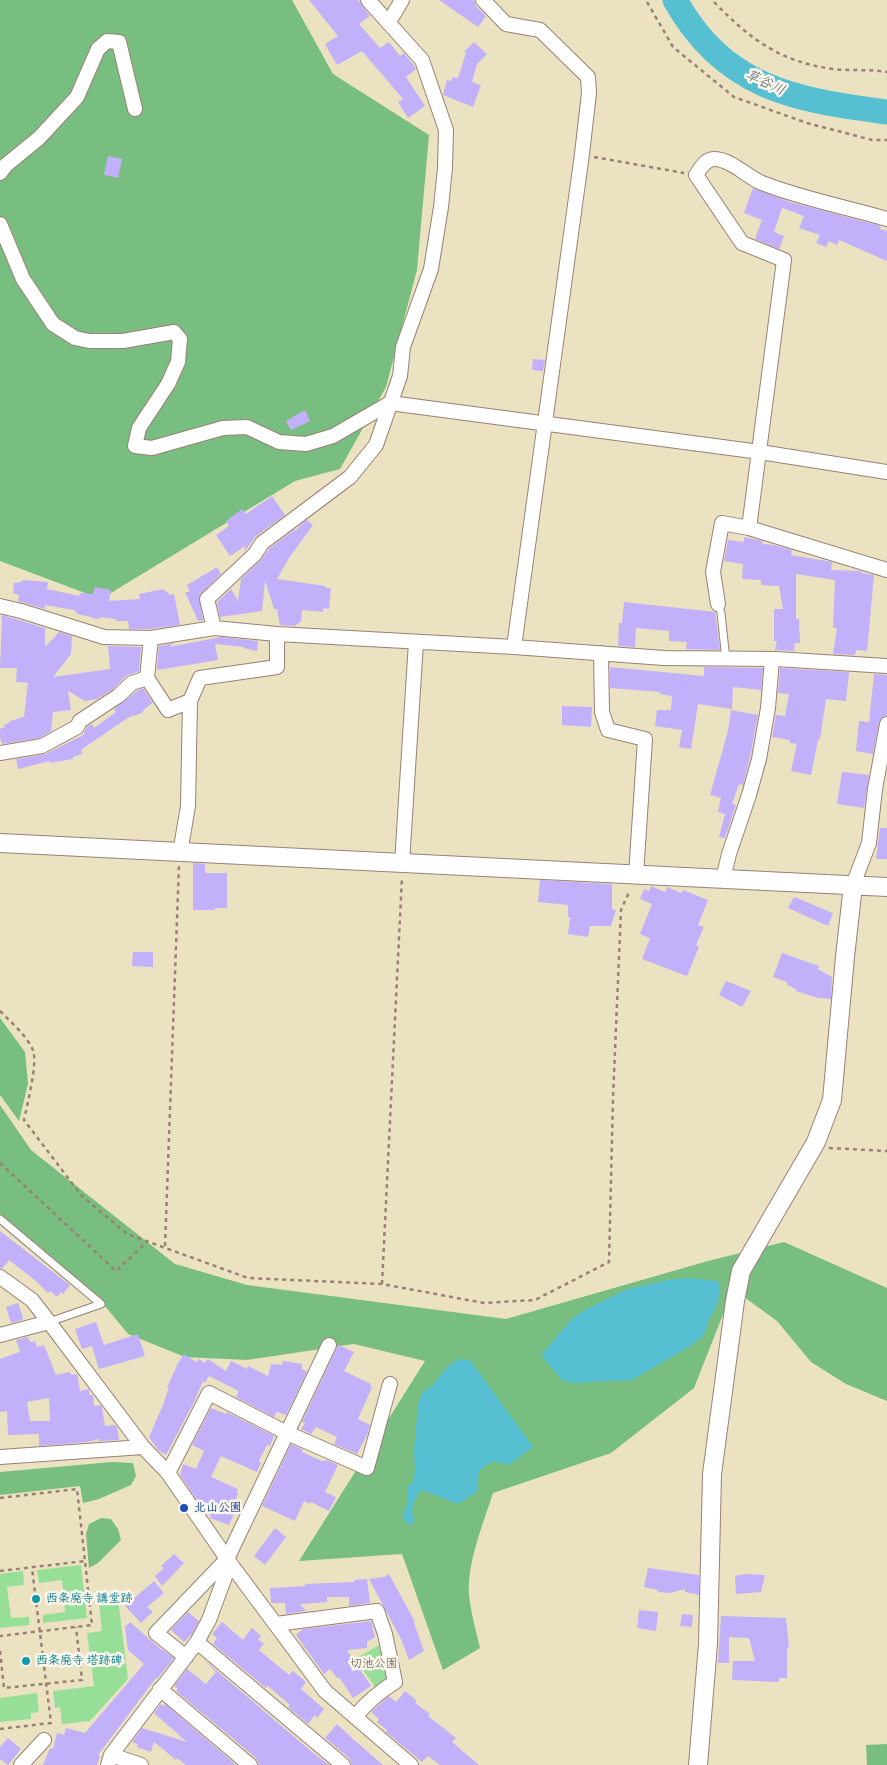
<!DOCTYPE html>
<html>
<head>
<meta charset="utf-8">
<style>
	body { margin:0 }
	canvas { display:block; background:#eae2c0 }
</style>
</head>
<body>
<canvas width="887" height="1765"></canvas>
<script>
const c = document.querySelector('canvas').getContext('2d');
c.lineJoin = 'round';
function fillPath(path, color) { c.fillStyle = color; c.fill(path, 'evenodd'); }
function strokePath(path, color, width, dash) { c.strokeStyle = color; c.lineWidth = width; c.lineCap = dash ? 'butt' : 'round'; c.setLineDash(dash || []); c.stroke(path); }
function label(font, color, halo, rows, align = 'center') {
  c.font = font + ' Pangolin,"Klee One",sans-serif'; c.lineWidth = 5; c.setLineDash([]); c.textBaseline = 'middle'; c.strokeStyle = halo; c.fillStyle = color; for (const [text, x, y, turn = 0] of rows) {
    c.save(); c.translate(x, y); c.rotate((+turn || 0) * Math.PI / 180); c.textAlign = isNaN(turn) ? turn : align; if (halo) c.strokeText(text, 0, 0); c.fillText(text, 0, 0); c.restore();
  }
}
fillPath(new Path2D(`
	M81,1565L87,1618L43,1623V1615L65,1612L62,1580L39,1583L37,1570Z
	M23,1571L24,1585L7,1587L11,1618L29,1617V1625L0,1628V1574Z
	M117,1591L128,1679L90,1721L62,1724L60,1707L55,1708L53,1691L94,1686L87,1633L102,1631L98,1593Z
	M381,1644L389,1674L386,1682L376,1688L355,1659Z
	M37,1693L39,1712L31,1713V1719L0,1722V1698Z`), '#97df99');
fillPath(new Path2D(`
	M0,0H292L333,74L429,135L417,270L386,387L340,469L295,481L101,599L0,561Z
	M0,1018L25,1052L28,1084L19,1121L0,1095Z
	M0,1105L31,1150L175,1264L247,1285L506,1319L708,1261L784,1242L887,1288V1401L846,1384L811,1362L777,1321L733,1289L694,1388L611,1453L493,1493C483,1524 467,1563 469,1595C471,1613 476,1631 480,1648L443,1670L402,1554L299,1561L425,1361L354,1344L247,1360L185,1357L128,1334L100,1300L0,1218Z
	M112,1462L133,1463L136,1476L131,1485L99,1499L83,1503L80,1486L0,1495V1472Z
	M101,1518L111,1519L118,1529L121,1540L98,1563L89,1568L86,1534L89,1524Z
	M887,1744V1765H867L866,1745Z`), '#79be81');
fillPath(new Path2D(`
	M687,1278L718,1281L720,1289L718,1302L709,1319L704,1335L689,1347L632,1380L571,1383L562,1380L541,1355L572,1319L581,1312L625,1290L667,1280Z
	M459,1359L470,1360L533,1447L509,1465L494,1461L479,1470L477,1492L458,1504C445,1500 434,1493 421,1490L415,1499L412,1509L414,1525L405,1522L403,1513L407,1505V1488L413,1481L415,1471L414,1451L418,1405L422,1393L432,1386L447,1367Z`), '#56c0d2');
strokePath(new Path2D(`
	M675,0C724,88 794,100 887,112`), '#56c0d2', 25);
fillPath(new Path2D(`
	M309,0H358L370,16L359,24L380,48L389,42L400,56L404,53L415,67L416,69L406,77L425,106L408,118L398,102L403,99L362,51L337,65L325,44L338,36Z
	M439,0H474L476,6L486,16L478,27Z
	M474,42L487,54L477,64L472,82L481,85L473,107L443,95L447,80L451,81L453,77L458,78L466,53L464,52Z
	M108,156L122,159L118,178L104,175Z
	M753,188L790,202L881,226L880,229L887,231V261L839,240L837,245L829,241L826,247L816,243L820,235L799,228L804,216L782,208L774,232L784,236L779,249L755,239L762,220L744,213Z
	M533,359L545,360L543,371L532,370Z
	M305,410L310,421L291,430L286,421Z
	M272,496L285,515L256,536L244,552L245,546L230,556L216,535L229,526L226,521L242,509L246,514Z
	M307,520L313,525L289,558L277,579L326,586L325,588H331L329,609L323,608V612L302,610L301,621L295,626L280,625L277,609H274L265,581L262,611L220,617L217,602L231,589L238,601L241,579L261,560L269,549L295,529L296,531L300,525Z
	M744,537L763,541L762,544L774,545L792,550L791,555L832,562L831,570L861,571L862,573L874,575L867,651L856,650L855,655L833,654L837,628H833L835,580L796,574V619H799L800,643H795L794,651L775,650L777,641H774V609H783L779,586L761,585V580L742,579L743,564L724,561L728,540L744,542Z
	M217,567L221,574L199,596L203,620L198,621L185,592H190L187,585Z
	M22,580L48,582L47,589L79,596L80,593L93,594L95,587L111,590L109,601L140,599L139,594L163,589L170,595L174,594L180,625L150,629H129L128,621H116V619L100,617L99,619L92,618L91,617L77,614L74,610L45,605V609L18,601L19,595L13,593L14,583L21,582Z
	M624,602L715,612L720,650L686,649L687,642L669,641V631L636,628L635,647L618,646L619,623H622Z
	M2,615L45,628V647L59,632L72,636L71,654L53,677L110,669L108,646L141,647L139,671L126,676L113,689L97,699L85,701L68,691L71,710L53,712L51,731L39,738L2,744L0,738V729L5,727L4,725L9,723L10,721L24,717L28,683L16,682L17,668H0Z
	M221,637L258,641L257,651L244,648V647L215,644L218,660L157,670L159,646L174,643L169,647Z
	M610,667L704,676V667L763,668L761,690L733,687L732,709L698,704L691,749L679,747L682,730L655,726L657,710H671L672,696L660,694V692L610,688Z
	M780,668L849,672L846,701L826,699L820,739L818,740L811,775L791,771L797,744L790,743V740L772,737L776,715L785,716L789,694L778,693Z
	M874,674L887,675V715L881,718L879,722L873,754L856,751L859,721L869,722Z
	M143,688L153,703L143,710V712L135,716L134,715L126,719L81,750L82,754L73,757V759L50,763V761L18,769L16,759L46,754L85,734L84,732L87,727L92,724L94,728L116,712L114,709L137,691Z
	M562,706L592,707L591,727L562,725Z
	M731,710L758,715L750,757L743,785L739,784L732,804L736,805L725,838L719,837L725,814L718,812L721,798L710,795L728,731Z
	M842,772L869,775L864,808L837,804Z
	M880,828H887V859H876Z
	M193,863L205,864V873H227V908H215V910H193Z
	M540,880L612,884V909L616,910L611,926H590L588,937L568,934L570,917H568V905L538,902Z
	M651,886L665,892L667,887L681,893L683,890L708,900L698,925L704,927L696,945L699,947L687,976L642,959L650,938L640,934L652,904L640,899L644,889L649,891Z
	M794,897L833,913L828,926L788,908Z
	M133,952H153V967L132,966Z
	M782,953L819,966L818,969L832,977L831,999L818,998L796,991V989L787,985V982L773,977Z
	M726,981L751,991L742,1007L719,995Z
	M0,1231L70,1285L63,1294L61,1292L57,1297L50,1291L48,1293L36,1281L9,1260L2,1269L0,1268Z
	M18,1303L23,1318L22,1320L11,1323L6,1307Z
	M96,1322L104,1345L138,1334L145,1356L99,1369L92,1346L82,1349L75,1329Z
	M28,1337L30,1342L35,1341L37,1347L44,1345L56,1375L70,1372L71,1375L77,1374L80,1391L89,1389L90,1395H93L94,1406L101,1405L102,1408L105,1426L115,1425L117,1427L119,1440L99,1441V1439L87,1442L39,1446V1434L8,1435L7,1411L0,1412V1359L20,1352L16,1340ZM49,1398L50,1421H30L27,1402Z
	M338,1345L354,1352L344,1371L371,1384L370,1386L372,1387L358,1419L370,1425L367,1435L357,1454L334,1444L337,1437L316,1427L311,1434L301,1429L305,1423L302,1422Z
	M184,1354L196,1362L199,1359L204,1363L208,1359L226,1371L231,1361L247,1369L248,1366L268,1376L271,1364L282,1365L283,1361L302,1364V1369L307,1372L286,1415L277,1412L274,1417L236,1397L239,1391L209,1376L205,1383L203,1381L194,1402L166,1455L158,1450L149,1437L163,1405L169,1388L167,1387L177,1366H176Z
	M211,1408L226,1414L227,1412L274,1436L270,1446L267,1445L259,1461L261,1463L257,1472L221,1456L211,1477L238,1489L237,1492L238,1494L236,1498L237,1499L232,1510L235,1512L229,1525L210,1518L211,1515L206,1513L207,1509L201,1506L180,1475L183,1464L196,1469L204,1451L192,1445Z
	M291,1444L303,1450L302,1452L322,1461L327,1460L338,1465L325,1492L336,1497L329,1511L311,1502L310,1504L304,1501L295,1521L262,1506Z
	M275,1528L286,1537L265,1565L254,1556Z
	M174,1554L184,1563L162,1586L155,1576L164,1568L161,1566Z
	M648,1568L699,1575V1595L685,1592V1589L670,1593L658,1592V1590L644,1587Z
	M389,1574L415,1622L414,1623L424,1651L409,1660L401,1639L369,1579L384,1577Z
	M745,1574L765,1575L761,1592L736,1594L735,1576Z
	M367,1579L370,1603L349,1606V1597H327V1602L300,1604L306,1611L286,1614L285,1603H271L270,1588L307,1586L304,1584L354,1582V1580Z
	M154,1581L164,1593L147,1607L153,1612L141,1623L125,1606Z
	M639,1610L658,1612L656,1631L637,1628Z
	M188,1612L199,1621L192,1634L184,1642L171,1630Z
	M682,1614L693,1615L692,1627L680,1626Z
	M721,1616L786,1618L789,1647L787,1648V1678H779V1682L732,1680L733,1661H755L749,1638L729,1637V1663H718Z
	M371,1621L375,1637L367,1642V1648L347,1650L371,1686L353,1698L339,1677L337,1678L330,1669L324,1674L296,1635L303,1629Z
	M130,1622L157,1646L174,1658L157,1679L156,1678L98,1755L100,1756L97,1765H43L50,1748L53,1749L57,1733L64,1735L66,1728L85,1733L144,1664L128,1650L125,1627Z
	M222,1622L243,1640L252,1628L261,1636L258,1639L264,1644L259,1650L289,1675L293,1671L306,1682L301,1689L324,1709L317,1718L315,1715L308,1724L288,1707L290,1705L268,1686L266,1688L213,1644L217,1638L212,1634Z
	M203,1659L312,1752L329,1765H259L256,1758L176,1691L178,1689L174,1686L187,1669L206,1684L216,1672Z
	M405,1691L417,1701L415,1703L430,1714L428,1716L456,1738L452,1742L479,1765H440L428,1756L422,1762L386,1732L387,1730L377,1722L379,1719L371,1712L389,1696L396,1702Z
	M161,1704L163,1706L165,1704L236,1765H186L177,1758L176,1760L154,1742L151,1752L137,1747L138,1744L132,1742L142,1728L187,1742L154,1713Z
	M337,1724L354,1740L383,1765H352L349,1758L325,1738Z
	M8,1738L21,1749L8,1765L0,1759V1747Z`), '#c3b0fa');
const service = new Path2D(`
	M718,604L721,613L726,660
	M0,1219L101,1304
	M49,1322L101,1304`);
const minor = new Path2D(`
	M483,0L506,24L540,30L588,77L589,93L582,154L514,647
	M389,22L402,0
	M0,173L6,165L39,138L77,97L98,49L107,41L119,42L135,109
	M887,219C846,207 803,199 762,183C747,177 732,160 715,159C706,158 700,169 696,175L742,243L784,260L749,528L887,570
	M0,224L23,279L53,324L75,338L89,341H123L174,332L180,339L178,362L168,384L139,428L135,446L152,448L223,428L247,427L279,442L306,444L333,436L390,403L760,452L887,472
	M718,604L713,572L722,523L749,528
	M0,606L21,611L104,637L151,638L214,628L277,634L514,647L664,658L776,659L887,666
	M214,628L207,599L255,554L262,543L350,477L376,445L400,376L403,347L431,269L441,207L445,168L446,130L422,60L368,0
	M151,638L147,678L168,710L190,701
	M601,653L602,712L608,730L645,739L636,875
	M0,753L42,746L77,727L80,721L118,696L132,683L147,678
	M180,853L188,806L190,701L200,678L277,667V634
	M402,863L416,642
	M723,879L729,854L749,795L759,759L768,708L772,659
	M853,885L869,843L875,789L887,724
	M0,1277L32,1300L49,1322L143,1447L168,1473L230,1563L325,1691L411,1765
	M0,1335L49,1322
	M0,1457L143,1447
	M168,1473L209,1393L287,1433L367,1468L390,1384
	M276,1624L377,1611L385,1634L395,1682C379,1692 366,1703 355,1717
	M197,1642L343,1765
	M186,1657L156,1633L227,1559L329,1345
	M160,1689L250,1765
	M111,1755L141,1765
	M21,1765L44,1740
	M108,1765L111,1755L197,1642L209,1620L230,1563`);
const tertiary = new Path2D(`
	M0,843L887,887
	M698,1765L708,1644L712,1474L735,1301L741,1271L816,1142L832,1100L845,957L853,885`);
strokePath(service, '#9a8076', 9);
strokePath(minor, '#9a8076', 16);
strokePath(tertiary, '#9a8076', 20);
strokePath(new Path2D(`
	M647,2L673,47L734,97L807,123L872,140H887
	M714,2C750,39 780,62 833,69C851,71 869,69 887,72
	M594,157L684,173
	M0,1011C12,1023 26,1035 33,1050C38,1063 27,1105 24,1120L81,1195L127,1234L248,1278L382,1284L484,1303L535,1300L609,1262L613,1098L621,910L630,890
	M829,1148L887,1151
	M0,1163L116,1271L148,1241
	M165,1246L179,865
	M382,1284L402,877
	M0,1498L77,1489L92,1625L0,1636
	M0,1571L85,1561
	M0,1651L4,1688L82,1680L76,1627
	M0,1729L51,1723L32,1568`), '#9a8076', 2.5, [4, 4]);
strokePath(service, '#fff', 7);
strokePath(minor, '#fff', 14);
strokePath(tertiary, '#fff', 18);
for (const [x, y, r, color] of [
	[184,1508,5,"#1a4fb4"],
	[36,1599,5,"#0f9aa8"],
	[26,1661,5,"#0f9aa8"]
]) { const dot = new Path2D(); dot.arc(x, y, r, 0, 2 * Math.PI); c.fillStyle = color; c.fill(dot); strokePath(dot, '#fbf7ec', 2); }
label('bold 12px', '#164399', '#fbf7ec', [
	["北山公園",194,1508]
], 'left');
label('bold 12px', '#0d838f', '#fbf7ec', [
	["西条廃寺 講堂跡",46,1599],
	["西条廃寺 塔跡碑",36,1661]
], 'left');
label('12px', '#5d4f46', '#fbf7ec', [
	["切池公園",374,1664]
]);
label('italic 14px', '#4e5765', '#fbf7ec', [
	["草谷川",765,83,25]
]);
</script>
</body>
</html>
